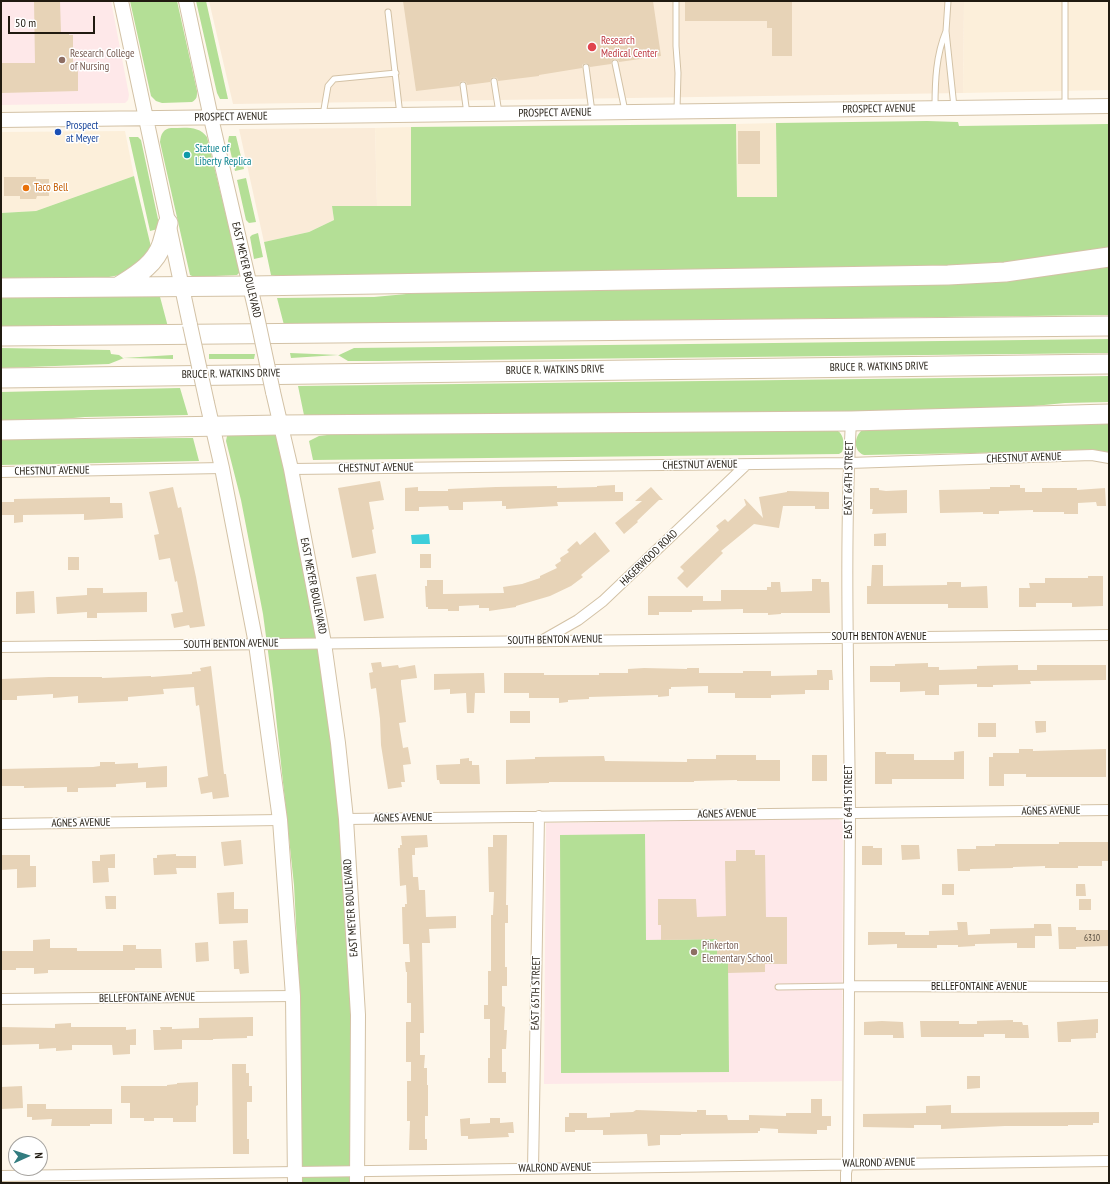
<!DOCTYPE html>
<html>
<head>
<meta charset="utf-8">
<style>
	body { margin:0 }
	#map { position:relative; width:1110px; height:1184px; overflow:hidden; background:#fef7eb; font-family:"PT Sans Narrow",sans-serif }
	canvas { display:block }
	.frame { position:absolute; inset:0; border:2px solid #201a10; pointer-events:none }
	.north { position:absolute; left:8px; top:1136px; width:40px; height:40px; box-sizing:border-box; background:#fff; border:1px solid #a6a39f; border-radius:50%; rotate:87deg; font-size:11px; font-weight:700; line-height:16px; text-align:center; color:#201a10 }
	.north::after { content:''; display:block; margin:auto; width:14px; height:18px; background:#327c7f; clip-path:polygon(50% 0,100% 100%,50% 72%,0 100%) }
	.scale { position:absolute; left:8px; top:16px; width:87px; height:18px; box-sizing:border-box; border:2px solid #201a10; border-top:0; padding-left:5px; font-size:12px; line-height:14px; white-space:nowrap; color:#201a10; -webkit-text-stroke:3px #fff; paint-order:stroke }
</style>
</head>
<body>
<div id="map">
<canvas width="1110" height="1184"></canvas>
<div class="frame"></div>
<div class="north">N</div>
<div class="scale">50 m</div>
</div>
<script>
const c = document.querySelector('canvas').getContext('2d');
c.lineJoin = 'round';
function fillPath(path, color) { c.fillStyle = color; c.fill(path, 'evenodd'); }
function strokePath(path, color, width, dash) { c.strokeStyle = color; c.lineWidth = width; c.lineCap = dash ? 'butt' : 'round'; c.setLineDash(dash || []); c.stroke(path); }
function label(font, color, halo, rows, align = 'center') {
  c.font = font + ' "PT Sans Narrow",sans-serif'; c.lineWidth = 3; c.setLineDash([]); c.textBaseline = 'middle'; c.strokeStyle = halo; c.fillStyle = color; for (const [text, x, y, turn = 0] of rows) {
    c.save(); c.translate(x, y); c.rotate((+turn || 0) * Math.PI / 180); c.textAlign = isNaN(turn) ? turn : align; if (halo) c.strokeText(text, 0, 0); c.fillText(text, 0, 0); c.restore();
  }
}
fillPath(new Path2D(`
	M964,1H1109V90L963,93Z
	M776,123L777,197H737L736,124Z
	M411,127V206H377L375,128Z
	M125,131L134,176L36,211L1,213V132Z`), '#fcefda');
fillPath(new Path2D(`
	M1,1H111L129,95L128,100L125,103L1,105Z
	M837,818L843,823L842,1081L544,1084L546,823Z`), '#fee8e9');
fillPath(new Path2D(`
	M209,1H964L963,93L233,104Z
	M375,128L377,206H332L334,220L309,232L264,242L239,129Z`), '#faebd8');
fillPath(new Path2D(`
	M130,1H177L197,91C197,97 197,99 192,102L162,103L156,101L151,96Z
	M196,1H206L228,99H220L217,93Z
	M927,121L958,122L959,126L1109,124V249L1003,265L276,276L271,275L264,242L309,232L334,220L332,206H411V127L736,124L737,197H777L776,123Z
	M171,128C183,128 199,125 207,137L239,269V273L237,275L194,277L190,275L160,142C161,134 163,129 171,128Z
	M229,136H236L244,169L235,171L228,141Z
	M129,137H138L141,140L158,219V229L150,231Z
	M134,176L152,251L125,274L109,277L1,278V213L36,211Z
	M246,178L256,222L249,223L246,220L237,180Z
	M258,233L263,257L254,259L250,237L252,235Z
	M1109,265V315L284,325L277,298L374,297L449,290L963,284L1036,277Z
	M159,293L168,327H37L1,326V294Z
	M1109,339V353L379,361H348L338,355L291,358L290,353L339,355L354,348Z
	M1,348L110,350L111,354L119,355L123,358L173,355V359L124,358L109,364L1,368Z
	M209,354H255L254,359H209Z
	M1109,376V402L1065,403L991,410L305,420L298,386Z
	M180,388L188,415L85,417L1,424V392Z
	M1109,424V452L1084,451L864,455C853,451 854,437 862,430L969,426Z
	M829,428C832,429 836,429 838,431C844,435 845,446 842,452L839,454L313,460L309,441L319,436L327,435Z
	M277,433L301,548L327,703L341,831L351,1015L352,1183H301L300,1001L294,885L273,689L263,614L241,500L226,441L227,436L230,434Z
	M191,438H193L199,461L1,465V439Z
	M645,834L646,940L717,939V958H728L729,1072L561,1073L560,835Z`), '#b4df96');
fillPath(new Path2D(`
	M429,534L430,544H412L411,535Z`), '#3dceda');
fillPath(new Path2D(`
	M34,1H60L61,32H69V35H73V66H78V91L2,93L1,63H35Z
	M403,1H653L661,56L619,62L618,60L615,59L612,60L611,64L590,67L588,64L585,63L582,65V68L539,75V76L498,81L497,78L494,77L491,78L490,82L467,85L466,82L463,81L460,82L459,86L416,91Z
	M685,1H792V56H772V28H767V21H685Z
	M738,131H760V164H738Z
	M4,177H36V179H49V196H37L36,199H20V196H4Z
	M380,481L384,500L369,502L374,529L372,530L376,553L352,558L338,488Z
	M615,485V492H623V501L557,502L558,506L506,509V506H502V501L463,502V510H449L448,506L419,507V511H405V488L418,487V491H448V489L496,487L557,486V488L597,487V486Z
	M1010,485H1020V488H1025V492H1042V488H1077V490L1105,488L1106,506H1097L1096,502L1078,503V514H1064V512H1033V510L999,511V514H983V512L940,513L939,490L990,489V487H1010Z
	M173,487L178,508L181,507L196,577L205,626L190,628L189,625L174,628L171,614L183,612L177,581L175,582L170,558L159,560L154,535L159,534L149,492Z
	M651,487L663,500H659L637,521L638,522L624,534L615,523L642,501H635Z
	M870,488H879V490L886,491L907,490V513L872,514L873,509H870Z
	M787,491L829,492V509H815V506H783L779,528L754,524L721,551L723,553L687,588L677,578L684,571L680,567L719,530L716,526L725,519L728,522L746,505L744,499H745L763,518L759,497L787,492Z
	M110,497V503H122L123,518L84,520V514L23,515V522L14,523V515H1V502H14V499Z
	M595,532L610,551L581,575L583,577L571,586L550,596L516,606V607L489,611V608H479V605L459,606V611H448V609H428V607H426L425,586H427V580H443V594L504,593L503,587L522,584L540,578V576L557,568L555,565L561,561L560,558L569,552L567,550L577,541L580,545Z
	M886,533V546H874V534Z
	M420,554H431V568H420Z
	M68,557H79V570H68Z
	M872,565H883V586L947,585V582H961V587L987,586L988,608H948V604H867V586H871Z
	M376,574L384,618L364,621L356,577Z
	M1088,576H1103V606L1072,607V603H1036V607H1019V588H1030L1029,583H1045V578H1088Z
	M812,579H821V582H829L830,613H781V614L768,615V613H743V609L692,610V612H659V615H648V596H703V601H721V590H767V587H771V582H780L781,592L812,591Z
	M87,588H103V593L147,592V612L97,613V618H87V612L57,614L56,597L87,595Z
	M34,591L35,613L16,614V592Z
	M381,662L382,667L398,665L399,668L415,665L417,678L401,680V684L406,722L399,723L403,748L408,747L411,764L403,765L405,782H401L402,787L388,789L381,745L380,719L376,688L371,689L369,673L373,672L371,663Z
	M928,663V667H939V670L977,669V666L1018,665V670H1037V665H1106V680L1030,681L1031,684L993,685V687H977V684L939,685V695H925V691L900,692V682H870V666H895V664Z
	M211,666L224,774H226L229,797L213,799L212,792L201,794L198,778L208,776L199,705L196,706L194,687L163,689L164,694L128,697V701L78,703V696L53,698V694L17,696V700H1V679L49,677H102V678L151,676V677L192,674V672L201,671L200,668Z
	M644,668L687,669V668H699V673H743V671H771V676L817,675V670H832L833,680H829V690H805V694L771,695V698H735V693H708V686L671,687V689H669V696L658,697V695L589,697V699L568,700V702L559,703V698H529V693H504V673H544V675H599V673H628V669Z
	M484,673L485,693H475L474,713H467L466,693L450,694V689L434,690V674Z
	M510,711H530V723H510Z
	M1035,721H1046V732L1036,733Z
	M978,723H996V737H978Z
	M1019,749H1033V751L1106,749V777H1026V774H1004V786H989V757H993V753H1019Z
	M964,751V779H892V784H875V752H886V754H914V760H954V752Z
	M716,755H756V760H780V781H737V780L694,781V782H549V783L506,784V760L535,759V757L604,756L605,761L687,762V759H716Z
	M812,755H827V781H812Z
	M469,758V761H472V765H479L480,784H440L439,780H437L436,765L460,764V759Z
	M100,762H115V764L138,763V768L167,766V787L146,788V782L116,784V787L78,788V792H67V787L24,788V786H1V769L93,767L100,766Z
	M427,835L428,847L415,848V855H412L413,877H418L419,890H425L426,917L456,916V928L429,929L430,943H422L424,1033H420V1055H425L424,1068H427V1085H428V1116H425V1139H427V1150H409L410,1121H407V1081H411V1062H406V1022H411V1003H407V972H406L405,962H410L409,944H403L402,907H405V904H407L406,885L400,886L398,848H400V845H402L401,836Z
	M493,835H507L506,905H508V923H505V967H507V986H502V1006L505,1007L504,1030H507L506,1049H502V1072H506V1083H488V1058H490V1019H484V1005H488V971H491V915H493L494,892H489L488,847H493Z
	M241,840L243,864L224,866L221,842Z
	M1059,842H1109V861H1102V866H1078V868H1045V866L1013,867V868L970,869V871H958L957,849H976V846H995V844H1059Z
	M901,845H919L920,859L902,860Z
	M862,846H873V848H882V865H862Z
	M736,850H755V855H765L766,917H787V964H765V972L728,973V958H717V939L661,940V925H658V899H696L697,917L726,916L725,861H736Z
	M115,854V868H108L109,882L93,883L92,861H100V855Z
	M176,854V856H196V868H176L177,874L154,875L153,858H157V855Z
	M1,855H30V866H36V887L17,888V869L1,870Z
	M942,884H954V895H942Z
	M1076,884H1085L1086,896H1076Z
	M234,892V909H248V923L219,924L217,893Z
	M105,896H116V909H106Z
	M1079,899H1091V910H1079Z
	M957,922H967L968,935L990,934V929L1034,928V924H1051L1052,936H1035V948H1017V943L975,944V946L958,947V945H937V948H897V944L868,945V932H905V935H929V931L958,930Z
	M1058,927H1076V930H1109V946L1076,947V949H1059Z
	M50,939V948H77V951H123V945H136V949H161L162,968H135V970H48V973L34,974V968H16V970H1V951H33V940Z
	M247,940L249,973L240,974L239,969H234L233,941Z
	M208,942L209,961L196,962L195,943Z
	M253,1017V1036H247V1038L213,1039V1040H182V1049L154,1050L153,1030H161L160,1027H172V1029L199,1028V1018Z
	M1098,1019V1033H1096V1038L1071,1039V1042H1058L1057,1022Z
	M1013,1020V1022H1022L1023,1025H1028L1029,1038H1005V1034H984V1037H921L920,1021H959V1024H977V1021Z
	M882,1021L903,1022L904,1038H893V1035H864V1022Z
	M71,1023V1027H126V1030L136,1029V1045H130V1054L113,1055L112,1045H72V1050L56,1051V1048L39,1049V1044L1,1045V1027L55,1028V1024Z
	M232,1064H246V1073H249V1086H252V1102H247V1139H249V1154H233Z
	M967,1076H980V1088L967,1089Z
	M198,1082V1105L196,1106V1122H173V1118H154V1121H144V1118H130V1103H121V1086H167V1085L177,1084V1083Z
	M22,1086L23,1108L1,1109V1087Z
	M811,1099H822V1116H831V1126H827V1130H817V1134L778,1133V1129L760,1128V1131H758V1133L681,1134V1135H660V1145L648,1146L647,1134L603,1135V1130H575V1132H565V1117H569V1113H587V1118L610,1117V1113L633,1112L636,1110L697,1112V1110H706V1115H727L728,1120H749V1115L786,1116V1113H811Z
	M27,1104H46V1109H112V1124H90V1126H51L52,1119L32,1120V1117H27Z
	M951,1105V1113L1099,1112V1123H1093V1125H1068V1126H1005L941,1129V1125H914V1128L863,1127V1114L926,1113V1106Z
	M470,1118V1124L490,1123V1118H500V1123L513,1122L514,1133H508L509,1137L468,1139V1136H461L460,1119Z`), '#e7d3b7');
const lane = new Path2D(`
	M676,1V46L678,73L677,110
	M388,12L400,115
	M946,31L948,1
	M615,63L625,111
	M586,67L592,112
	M494,81L499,113
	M463,85L467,114
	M1065,106V1
	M935,107C935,81 936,55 946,31L954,107
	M323,115L328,86L334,79L396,73
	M778,987L849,986`);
const street = new Path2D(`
	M291,469L849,463L1092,455L1109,458
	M1,472L222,468
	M543,640L578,620L603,601L746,465
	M1,647L1109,635
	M346,819L1109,810
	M1,824L280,820
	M849,986L1109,987
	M1,999L293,996
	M533,1169L539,816
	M1,1176L1109,1161
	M846,1183V1173L848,1163C849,1047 850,930 850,813C849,683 844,551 851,421`);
const secondary = new Path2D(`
	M121,1L190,325
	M186,1L211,118L256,312
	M1,120L1109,106
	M273,392L291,469L324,643L338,743L346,819L358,1015L357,1183
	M207,403L222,468L256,644L280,820L293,996L295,1183`);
const highway = new Path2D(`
	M118,287C135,276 155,265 162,244C164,237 166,230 168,223
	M1,288L251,286L948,275L1005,272L1109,257
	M1,336L1109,326
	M1,378L1109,364
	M1,430L280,425L851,421L1109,414`);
strokePath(lane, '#d3c2a6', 7);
strokePath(street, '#d3c2a6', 12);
strokePath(secondary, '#d3c2a6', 16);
strokePath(highway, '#d3c2a6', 21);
strokePath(lane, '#fff', 5);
strokePath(street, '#fff', 10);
strokePath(secondary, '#fff', 14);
strokePath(highway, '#fff', 19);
const secondaryBridge = new Path2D(`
	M256,312L273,392
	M190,325L207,403`);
strokePath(secondaryBridge, '#d3c2a6', 16, []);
strokePath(secondaryBridge, '#fff', 14);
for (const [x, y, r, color] of [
	[592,47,5,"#e0444e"],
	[62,60,4,"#8d6e63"],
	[58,132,4,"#1a4fb4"],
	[187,155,4,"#0f9aa8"],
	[26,188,4,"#e8710a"],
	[694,952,4,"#8d6e63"]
]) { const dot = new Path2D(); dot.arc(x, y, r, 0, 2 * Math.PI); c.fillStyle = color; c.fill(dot); strokePath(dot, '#fff', 1.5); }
label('9px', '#52483a', null, [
	["6310",1092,938]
]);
label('11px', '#be3a42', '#fff', [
	["Research",601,41],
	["Medical Center",601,54]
], 'left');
label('11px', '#785e54', '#fff', [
	["Research College",70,54],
	["of Nursing",70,67],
	["Pinkerton",702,946],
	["Elementary School",702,959]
], 'left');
label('11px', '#201a10', '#fff', [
	["PROSPECT AVENUE",879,109,-1],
	["PROSPECT AVENUE",555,113,-1],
	["PROSPECT AVENUE",231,117,-1],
	["EAST MEYER BOULEVARD",246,270,77],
	["BRUCE R. WATKINS DRIVE",879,367,-1],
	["BRUCE R. WATKINS DRIVE",555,370,-1],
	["BRUCE R. WATKINS DRIVE",231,374,-1],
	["CHESTNUT AVENUE",1024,458,-2],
	["CHESTNUT AVENUE",700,465,-1],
	["CHESTNUT AVENUE",376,468,-1],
	["CHESTNUT AVENUE",52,471,-1],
	["EAST 64TH STREET",849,478,-89],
	["HAGERWOOD ROAD",649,558,-44],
	["EAST MEYER BOULEVARD",313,586,79],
	["SOUTH BENTON AVENUE",879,637],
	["SOUTH BENTON AVENUE",555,640,-1],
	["SOUTH BENTON AVENUE",231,644,-1],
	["EAST 64TH STREET",849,802,-90],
	["AGNES AVENUE",1051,811,-1],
	["AGNES AVENUE",727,814,-1],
	["AGNES AVENUE",403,818,-1],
	["AGNES AVENUE",81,823,-1],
	["EAST MEYER BOULEVARD",351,908,-94],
	["BELLEFONTAINE AVENUE",979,987],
	["EAST 65TH STREET",536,993,-89],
	["BELLEFONTAINE AVENUE",147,998,-1],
	["WALROND AVENUE",879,1163,-1],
	["WALROND AVENUE",555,1168,-1]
]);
label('11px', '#164399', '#fff', [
	["Prospect",66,126],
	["at Meyer",66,139]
], 'left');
label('11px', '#0d838f', '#fff', [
	["Statue of",195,149],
	["Liberty Replica",195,162]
], 'left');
label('11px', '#c56008', '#fff', [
	["Taco Bell",34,188]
], 'left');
</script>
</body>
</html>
